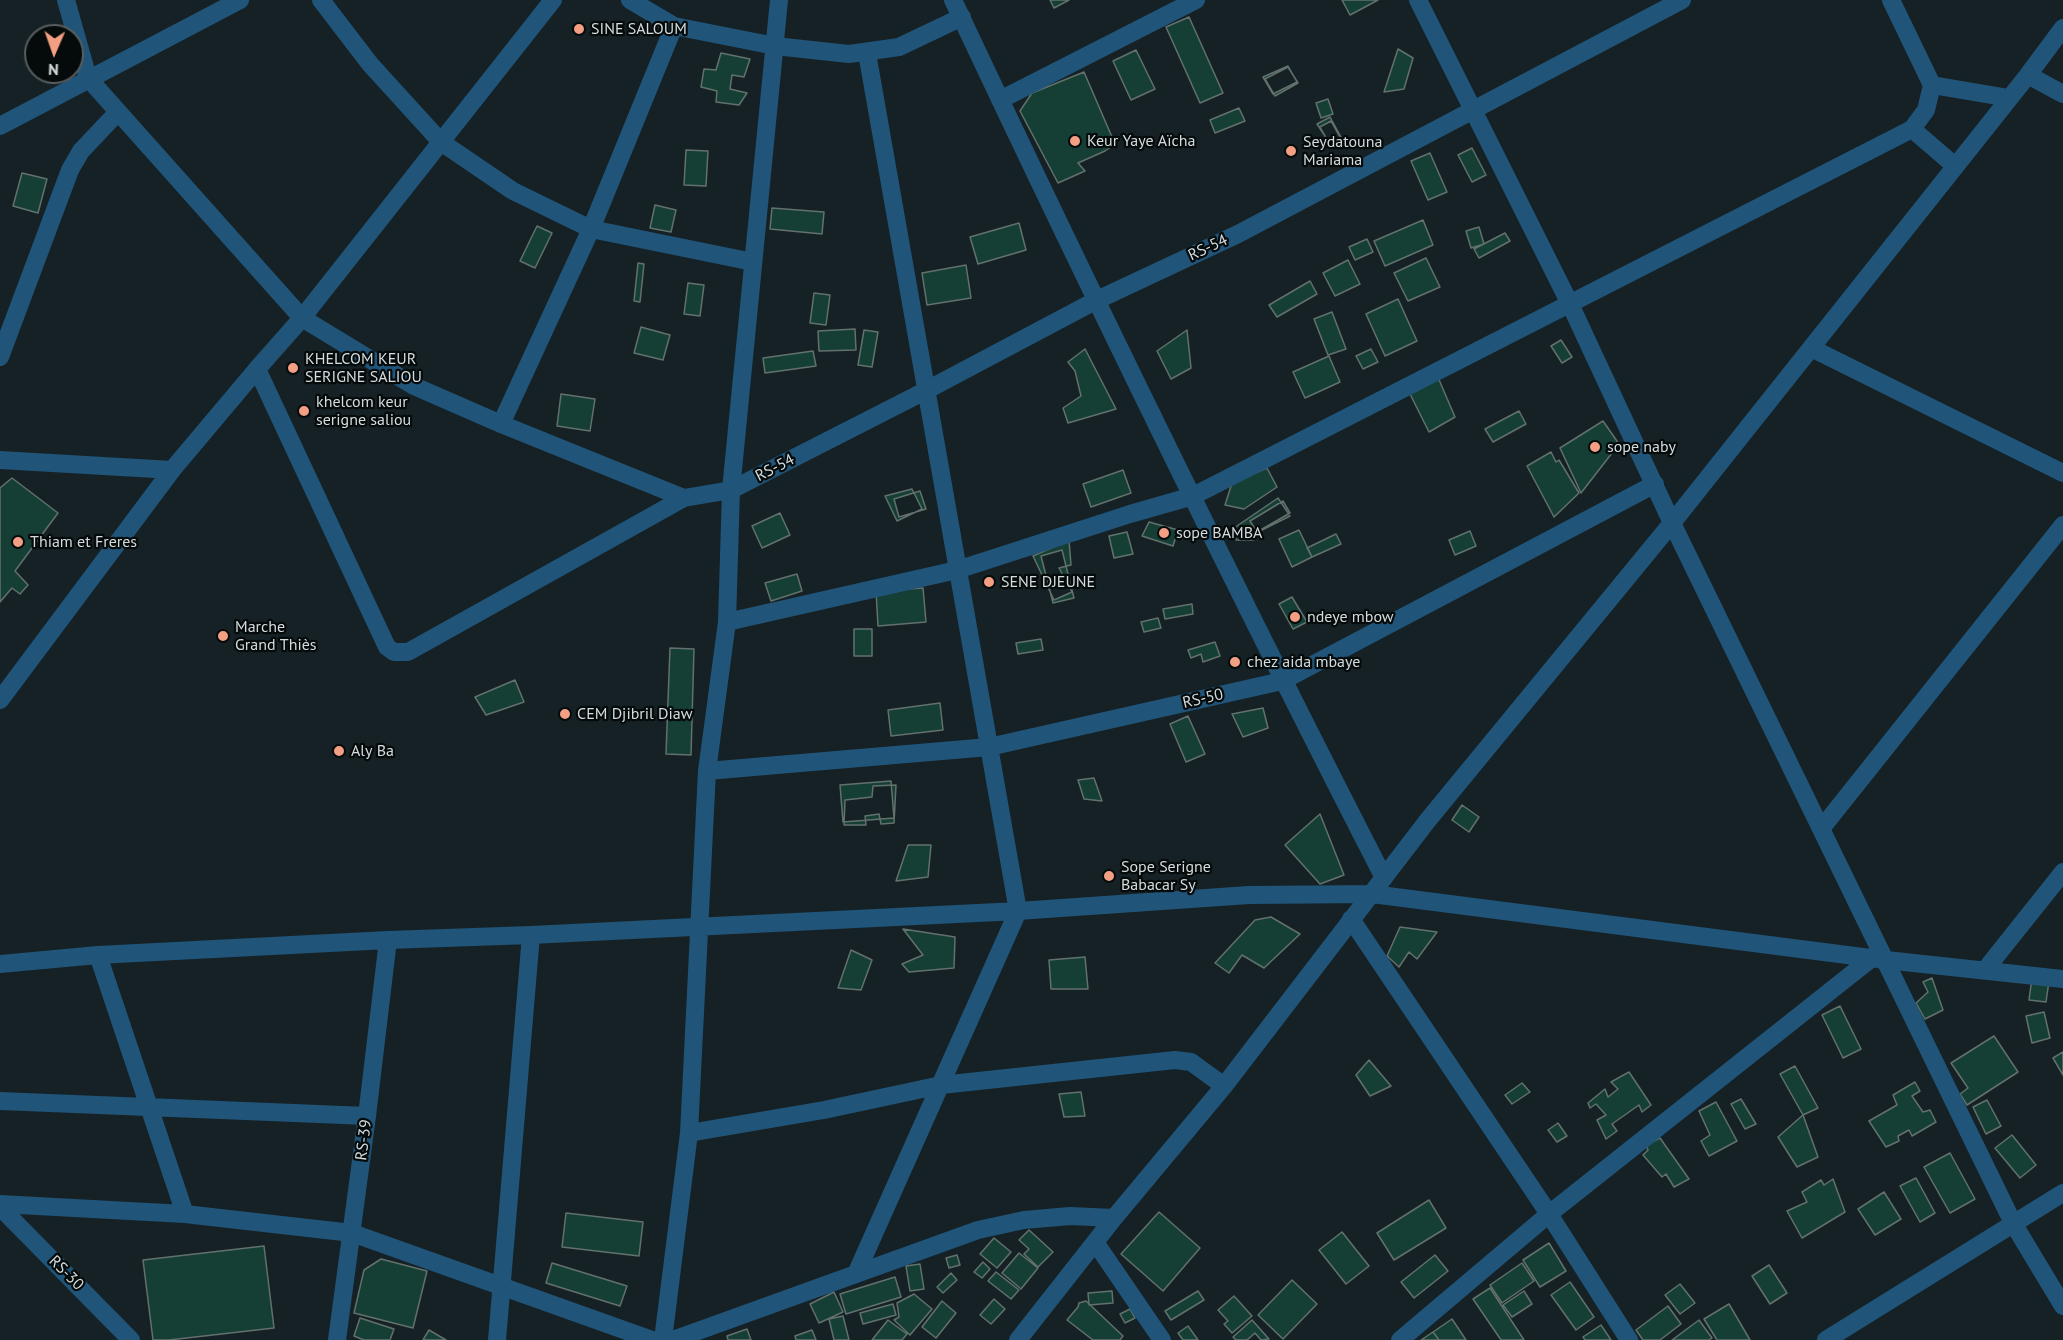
<!DOCTYPE html>
<html>
<head>
<meta charset="utf-8">
<style>
	body { margin:0 }
	#map { position:relative; width:2063px; height:1340px; overflow:hidden; background:#152124; font-family:"PT Sans",sans-serif }
	canvas { display:block }
	.north { position:absolute; left:24px; top:24px; width:60px; height:60px; box-sizing:border-box; background:#050a0b; border:2px solid #585e5f; border-radius:50%; rotate:182deg; font-size:16px; font-weight:700; line-height:24px; text-align:center; color:#d4dcde }
	.north::after { content:''; display:block; margin:auto; width:21px; height:27px; background:#f39f84; clip-path:polygon(50% 0,100% 100%,50% 72%,0 100%) }
</style>
</head>
<body>
<div id="map">
<canvas width="2063" height="1340"></canvas>
<div class="north">N</div>
</div>
<script>
const c = document.querySelector('canvas').getContext('2d');
c.lineJoin = 'round';
function fillPath(path, color) { c.fillStyle = color; c.fill(path, 'evenodd'); }
function strokePath(path, color, width, dash) { c.strokeStyle = color; c.lineWidth = width; c.lineCap = dash ? 'butt' : 'round'; c.setLineDash(dash || []); c.stroke(path); }
function label(font, color, halo, rows, align = 'center') {
  c.font = font + ' "PT Sans",sans-serif'; c.lineWidth = 4.5; c.setLineDash([]); c.textBaseline = 'middle'; c.strokeStyle = halo; c.fillStyle = color; for (const [text, x, y, turn = 0] of rows) {
    c.save(); c.translate(x, y); c.rotate((+turn || 0) * Math.PI / 180); c.textAlign = isNaN(turn) ? turn : align; if (halo) c.strokeText(text, 0, 0); c.fillText(text, 0, 0); c.restore();
  }
}
const building = new Path2D(`
	M1050,0H1069L1054,8Z
	M1342,0H1378L1350,15Z
	M1189,17L1223,93L1200,103L1166,27Z
	M1398,49L1413,58L1404,89L1384,92Z
	M1136,50L1155,89L1131,100L1113,61Z
	M721,53L750,59L744,77L732,75L730,89L747,93L739,105L716,102L717,91L701,87L704,69L716,70Z
	M1288,66L1297,82L1273,94L1263,77Z
	M1288,67L1298,83L1275,96L1265,79Z
	M1084,72L1115,144L1105,151L1078,163L1085,171L1058,183L1020,111L1032,93Z
	M1328,99L1333,114L1321,118L1316,103Z
	M1239,108L1245,121L1215,133L1210,120Z
	M1330,117L1342,139L1329,142L1317,124Z
	M1331,121L1341,139L1330,145L1320,127Z
	M1472,148L1486,175L1472,182L1458,155Z
	M686,150L708,151L706,186L684,185Z
	M1430,153L1447,192L1428,200L1411,161Z
	M22,173L47,179L38,213L13,206Z
	M655,205L676,210L671,232L650,228Z
	M772,208L824,212L822,234L770,229Z
	M1423,220L1433,245L1385,266L1374,241Z
	M1019,223L1026,250L978,264L970,237Z
	M537,226L552,233L535,268L520,261Z
	M1479,227L1484,244L1471,248L1466,231Z
	M1505,233L1510,241L1479,258L1474,249Z
	M1367,239L1373,252L1355,260L1349,247Z
	M1426,258L1440,287L1408,301L1394,273Z
	M1348,260L1360,284L1335,296L1323,273Z
	M638,263L644,264L640,302L634,301Z
	M966,265L971,298L927,305L922,273Z
	M1310,281L1317,294L1277,317L1269,305Z
	M688,283L704,285L700,316L684,314Z
	M814,293L830,295L826,325L810,323Z
	M1398,299L1417,341L1385,356L1366,314Z
	M1332,312L1346,349L1328,355L1314,319Z
	M641,327L670,335L663,360L634,353Z
	M855,329L856,350L819,351L818,331Z
	M864,330L878,332L872,367L858,365Z
	M1187,330L1191,368L1171,379L1157,351Z
	M1561,340L1572,357L1562,363L1551,346Z
	M1085,349L1116,409L1068,423L1063,408L1081,396L1075,371L1068,362Z
	M1371,349L1378,362L1363,369L1356,356Z
	M813,351L816,366L765,373L763,358Z
	M1329,356L1340,382L1305,398L1293,372Z
	M1437,375L1455,417L1429,432L1407,388Z
	M561,394L595,399L590,431L557,426Z
	M1519,411L1526,424L1493,442L1485,429Z
	M1603,421L1619,444L1581,493L1560,448Z
	M1551,452L1556,462L1559,460L1579,493L1554,517L1527,466Z
	M1267,468L1277,487L1244,509L1225,505L1232,483Z
	M1123,470L1131,493L1091,507L1083,484Z
	M12,478L58,513L15,571L28,585L20,594L12,588L0,602V488Z
	M912,489L922,509L897,521L885,496Z
	M920,491L926,509L899,517L894,499Z
	M1278,498L1290,516L1258,532L1254,540H1236L1234,528Z
	M1283,501L1290,513L1257,532L1250,521Z
	M780,513L790,535L762,548L752,526Z
	M1149,522L1178,530L1173,546L1142,536Z
	M1299,530L1312,557L1292,567L1279,539Z
	M1470,531L1476,546L1455,555L1449,540Z
	M1127,532L1133,554L1114,558L1109,536Z
	M1336,534L1341,544L1312,557L1307,548Z
	M1069,540L1071,565L1059,568L1072,592L1054,600L1033,556Z
	M1062,550L1074,598L1053,603L1041,556Z
	M797,574L802,591L771,601L765,583Z
	M923,588L926,622L878,626L876,591Z
	M1292,597L1307,622L1293,629L1279,604Z
	M1192,604L1193,614L1165,619L1163,609Z
	M1158,618L1161,628L1144,632L1141,622Z
	M854,629H872V656H854Z
	M1041,639L1043,650L1018,654L1016,643Z
	M1215,642L1220,656L1203,662L1201,654L1191,658L1188,650Z
	M670,648L694,649L691,755L666,754Z
	M515,680L524,702L486,715L475,697Z
	M940,703L943,730L891,736L888,710Z
	M1263,708L1268,728L1243,737L1232,714Z
	M1188,716L1205,754L1186,762L1170,724Z
	M1094,778L1102,801L1084,799L1078,780Z
	M891,781L894,818L843,822L840,785Z
	M896,785L894,823L881,824L879,814L865,816L866,825H844L845,800L872,797L873,786Z
	M1462,805L1479,817L1469,832L1452,820Z
	M1320,814L1344,875L1320,884L1285,845Z
	M908,845H931L928,877L896,881Z
	M1271,917L1300,934L1264,968L1242,955L1229,973L1215,963L1255,920Z
	M1400,927L1437,932L1417,959L1409,952L1399,967L1387,956Z
	M903,929L955,937L954,968L909,972L902,964L923,955Z
	M851,950L872,960L861,990L838,988Z
	M1085,957L1088,989H1051L1049,960Z
	M1932,978L1943,1010L1925,1019L1916,1003L1928,992L1923,982Z
	M2032,978L2049,981L2046,1002L2029,1000Z
	M1840,1006L1861,1049L1843,1058L1822,1015Z
	M2044,1012L2050,1038L2032,1043L2026,1016Z
	M1994,1036L2018,1072L1967,1105L1960,1094L1968,1088L1951,1063Z
	M2063,1052V1075L2053,1058Z
	M1369,1060L1391,1086L1370,1096L1356,1075Z
	M1795,1066L1818,1108L1803,1115L1780,1074Z
	M1629,1072L1651,1105L1642,1112L1639,1105L1612,1124L1617,1131L1606,1139L1597,1120L1606,1115L1596,1104L1590,1108L1588,1103L1605,1089L1608,1097L1618,1089L1611,1082Z
	M1915,1082L1920,1091L1912,1096L1923,1112L1930,1110L1936,1122L1912,1136L1909,1130L1898,1136L1899,1141L1886,1147L1869,1121L1897,1105L1893,1095Z
	M1522,1083L1530,1092L1512,1104L1505,1095Z
	M1081,1092L1085,1116L1064,1117L1059,1094Z
	M1741,1099L1756,1124L1745,1129L1731,1104Z
	M1987,1100L2001,1126L1986,1134L1973,1107Z
	M1716,1102L1737,1141L1709,1156L1701,1141L1710,1135L1699,1111Z
	M1803,1115L1818,1157L1797,1167L1778,1137Z
	M1558,1123L1567,1136L1557,1142L1548,1130Z
	M2012,1135L2036,1165L2020,1178L1995,1148Z
	M1660,1138L1689,1179L1674,1187L1666,1174L1662,1177L1643,1155L1648,1150L1646,1145Z
	M1950,1153L1975,1199L1950,1213L1924,1167Z
	M1916,1178L1935,1213L1920,1222L1900,1186Z
	M1833,1179L1845,1212L1802,1238L1787,1211L1807,1202L1802,1192L1821,1180L1824,1185Z
	M1884,1192L1901,1219L1875,1235L1858,1209Z
	M1429,1200L1446,1228L1394,1260L1377,1233Z
	M1159,1212L1200,1248L1163,1291L1121,1254Z
	M566,1213L643,1222L639,1256L562,1247Z
	M1029,1230L1053,1252L1038,1267L1024,1254L1029,1249L1019,1240Z
	M1342,1232L1369,1266L1346,1284L1319,1250Z
	M994,1238L1011,1252L997,1268L980,1254Z
	M1549,1243L1566,1271L1540,1287L1523,1260Z
	M264,1246L274,1328L169,1340H153L143,1260Z
	M1019,1253L1038,1268L1021,1289L1002,1273Z
	M957,1255L960,1265L949,1268L946,1258Z
	M1435,1255L1448,1271L1414,1298L1401,1282Z
	M381,1259L427,1271L413,1328L354,1313L364,1270Z
	M983,1262L990,1269L982,1278L974,1272Z
	M552,1263L627,1286L620,1306L546,1283Z
	M1522,1263L1534,1281L1502,1303L1490,1285Z
	M920,1264L924,1289L910,1291L906,1266Z
	M1769,1265L1787,1293L1770,1304L1752,1276Z
	M996,1272L1019,1290L1011,1299L988,1281Z
	M951,1273L957,1280L943,1293L937,1287Z
	M895,1277L901,1297L846,1314L840,1294Z
	M1292,1280L1317,1304L1283,1339L1258,1315Z
	M1570,1282L1594,1317L1576,1330L1551,1295Z
	M1680,1284L1695,1303L1680,1314L1665,1295Z
	M1490,1288L1524,1340H1501L1473,1299Z
	M1112,1291L1113,1303L1089,1305L1088,1293Z
	M1198,1291L1204,1300L1171,1320L1165,1311Z
	M1524,1291L1532,1304L1512,1317L1503,1305Z
	M834,1292L843,1312L819,1323L810,1304Z
	M914,1294L932,1309L910,1335L894,1320L899,1317L897,1303Z
	M1234,1296L1252,1316L1232,1333L1224,1324L1228,1321L1218,1310Z
	M994,1299L1005,1309L991,1324L980,1315Z
	M942,1301L956,1313L936,1338L922,1327Z
	M1086,1301L1123,1336L1120,1340H1093L1067,1320L1078,1307L1079,1303Z
	M893,1304L896,1315L863,1324L860,1313Z
	M1729,1304L1750,1340H1717L1704,1319Z
	M1668,1306L1681,1324L1660,1340H1643L1636,1330Z
	M1130,1309L1135,1318L1125,1323L1120,1314Z
	M843,1316L849,1340H834L829,1319Z
	M360,1318L394,1329L390,1340H364L354,1336Z
	M1452,1319L1466,1340H1439L1433,1332Z
	M888,1320L907,1334L902,1340H872Z
	M1252,1320L1269,1339L1261,1340L1255,1333L1247,1340H1236L1233,1337Z
	M1699,1320L1712,1338L1709,1340H1672Z
	M1601,1325L1611,1340H1585L1583,1337Z
	M1188,1326L1198,1340H1183L1178,1333Z
	M747,1329L751,1340H728L727,1336Z
	M429,1330L446,1340H423Z
	M812,1330L816,1340H796L795,1336Z
	M1433,1332L1439,1340H1421Z`);
fillPath(building, '#153f35');
strokePath(building, '#63716d', 1.5);
strokePath(new Path2D(`
	M66,0L88,78L302,318L414,386L501,424L684,498
	M321,0L370,64L441,142L513,191L591,229L753,262
	M630,0L674,26L775,46L849,54L899,47L962,17
	M953,0C1092,295 1235,588 1384,878
	M1418,0L1570,304L1672,523L2013,1223L2063,1306
	M1891,0L1932,85L1926,110L1912,129L1955,166
	M2028,75L2063,94
	M1932,85L2009,98
	M1000,100L1196,0
	M0,126L240,0
	M1811,348L2063,473
	M0,357L70,170L81,151L118,112
	M257,369L387,647L394,652H408L684,498L731,490L927,390L1095,301L1238,234L1682,0
	M501,424L591,229L674,26
	M0,460L172,470
	M727,622L957,570L1130,514L1193,496L1912,129
	M0,700L172,470L257,369L302,318L553,0
	M707,771L989,747L1282,681L1655,484
	M1821,829L2063,525
	M1351,919L1549,1214L1629,1340
	M98,955L185,1214
	M0,964L98,955L388,940L531,935L1018,911L1249,895L1372,894L1886,960L2063,979
	M1985,970L2063,872
	M0,1101L367,1116
	M689,1133L824,1110L941,1085L1175,1060L1191,1062L1224,1086
	M0,1204L185,1214L352,1233L652,1340
	M0,1207L131,1340
	M1095,1242L1162,1340
	M856,1274L1018,911L867,53
	M337,1340L367,1116L388,940
	M497,1340L531,935
	M663,1340L689,1133L707,771L727,622L731,490L779,0
	M673,1340L978,1230L1024,1220L1070,1216L1114,1218
	M1018,1340L1114,1218L1224,1086L1428,820L1672,523L2028,75L2063,28
	M1400,1340L1549,1214L1872,958
	M1826,1340L2063,1193`), '#205479', 18);
for (const [x, y, r, color] of [
	[579,29,6,"#f39f84"],
	[1075,141,6,"#f39f84"],
	[1291,151,6,"#f39f84"],
	[293,368,6,"#f39f84"],
	[304,411,6,"#f39f84"],
	[1595,447,6,"#f39f84"],
	[1164,533,6,"#f39f84"],
	[18,542,6,"#f39f84"],
	[989,582,6,"#f39f84"],
	[1295,617,6,"#f39f84"],
	[223,636,6,"#f39f84"],
	[1235,662,6,"#f39f84"],
	[565,714,6,"#f39f84"],
	[339,751,6,"#f39f84"],
	[1109,876,6,"#f39f84"]
]) { const dot = new Path2D(); dot.arc(x, y, r, 0, 2 * Math.PI); c.fillStyle = color; c.fill(dot); strokePath(dot, '#050a0b', 2); }
label('16px', '#d4dcde', '#050a0b', [
	["SINE SALOUM",591,29],
	["Keur Yaye Aïcha",1087,141],
	["Seydatouna",1303,142],
	["Mariama",1303,160],
	["KHELCOM KEUR",305,359],
	["SERIGNE SALIOU",305,377],
	["khelcom keur",316,402],
	["serigne saliou",316,420],
	["sope naby",1607,447],
	["sope BAMBA",1176,533],
	["Thiam et Freres",30,542],
	["SENE DJEUNE",1001,582],
	["ndeye mbow",1307,617],
	["Marche",235,627],
	["Grand Thiès",235,645],
	["chez aida mbaye",1247,662],
	["CEM Djibril Diaw",577,714],
	["Aly Ba",351,751],
	["Sope Serigne",1121,867],
	["Babacar Sy",1121,885]
], 'left');
label('16px', '#d4dcde', '#050a0b', [
	["RS-54",1208,248,-25],
	["RS-54",775,468,-27],
	["RS-50",1203,699,-13],
	["RS-39",364,1140,-83],
	["RS-30",66,1273,45]
]);
</script>
</body>
</html>
